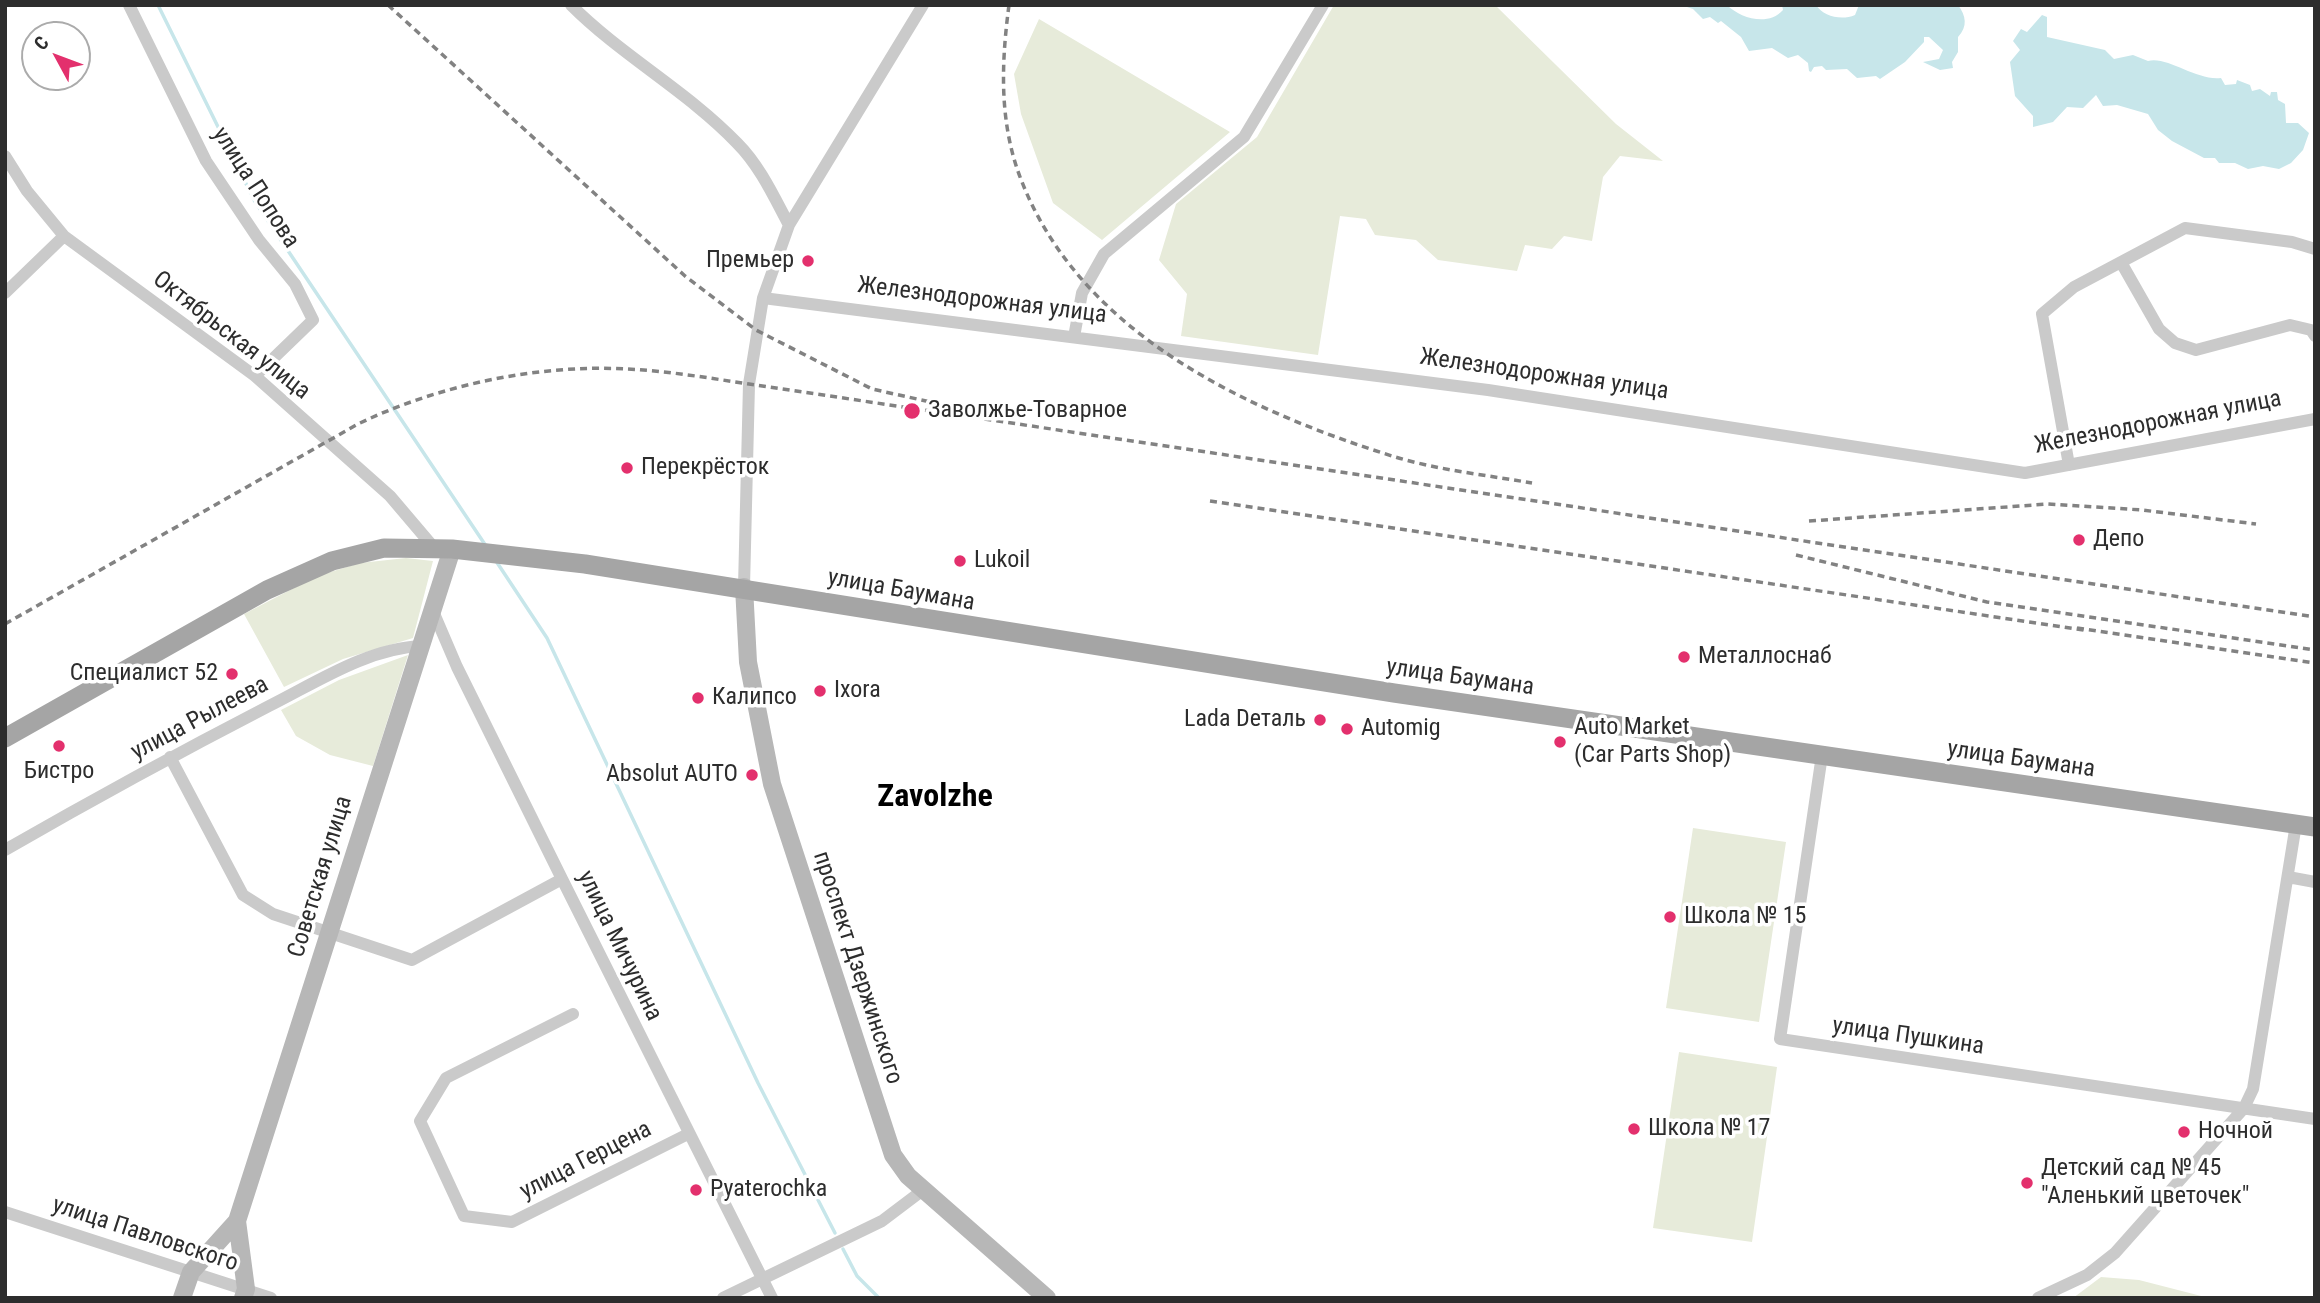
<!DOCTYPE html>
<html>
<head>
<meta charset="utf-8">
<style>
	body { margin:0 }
	#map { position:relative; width:2320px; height:1303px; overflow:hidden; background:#fff; font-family:"Roboto Condensed",sans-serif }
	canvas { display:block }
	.frame { position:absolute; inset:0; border:7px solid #2d2d2d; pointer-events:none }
	.north { position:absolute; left:21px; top:21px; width:70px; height:70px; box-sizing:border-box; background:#fff; border:2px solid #ababab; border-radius:50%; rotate:311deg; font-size:19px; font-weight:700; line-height:28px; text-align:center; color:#2d2d2d }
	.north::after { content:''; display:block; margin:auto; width:24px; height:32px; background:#e3306d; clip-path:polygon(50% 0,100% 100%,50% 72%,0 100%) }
</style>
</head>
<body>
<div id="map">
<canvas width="2320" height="1303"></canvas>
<div class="frame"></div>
<div class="north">С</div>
</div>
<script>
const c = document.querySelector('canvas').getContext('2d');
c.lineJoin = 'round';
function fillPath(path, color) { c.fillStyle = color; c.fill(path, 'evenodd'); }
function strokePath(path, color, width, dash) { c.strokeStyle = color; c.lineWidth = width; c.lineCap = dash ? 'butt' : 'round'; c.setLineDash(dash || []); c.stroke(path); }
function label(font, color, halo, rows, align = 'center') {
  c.font = font + ' "Roboto Condensed",sans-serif'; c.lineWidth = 7; c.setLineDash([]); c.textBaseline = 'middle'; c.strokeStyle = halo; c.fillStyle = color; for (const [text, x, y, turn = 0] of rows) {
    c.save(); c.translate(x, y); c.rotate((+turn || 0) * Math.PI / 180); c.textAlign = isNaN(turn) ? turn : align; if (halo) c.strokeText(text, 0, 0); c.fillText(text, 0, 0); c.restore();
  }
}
fillPath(new Path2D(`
	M1334,5H1495L1616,124L1663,161L1620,156L1603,177L1592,241L1564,236L1552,249L1525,245L1517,271L1438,260L1416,240L1375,235L1366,219L1340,216L1318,355L1181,336L1187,294L1159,260L1176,204L1257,137Z
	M1039,19L1230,132L1102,240L1053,203L1021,114L1014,74Z
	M406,558L433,561L413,638L343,659L284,687L244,614L317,576L360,563Z
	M408,655L373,766L330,755L296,736L281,710L339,680Z
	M1693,828L1786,842L1759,1022L1666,1008Z
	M1679,1052L1777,1067L1752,1242L1653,1228Z
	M2101,1277L2139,1280L2209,1298H2073Z`), '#e7ebda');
fillPath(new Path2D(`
	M1681,5H1727C1740,18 1768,27 1783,10L1782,5H1816C1823,16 1841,21 1855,15L1859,5H1958C1966,16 1968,26 1958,37V52L1952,62L1953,68L1940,70L1923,62L1939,59L1943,50L1929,37H1924V42L1905,62L1880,79L1876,76L1857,78L1847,69L1826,70L1822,66L1814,67L1811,72L1809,71L1808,63L1798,55L1788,58L1772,48L1749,51L1741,37L1721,21L1718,23L1710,17L1703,19L1693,9Z
	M2042,15L2047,17V37L2105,50L2114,59L2133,55L2148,61C2168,56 2196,81 2221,78L2225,85L2236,84L2237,80L2250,85L2252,91L2260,89L2270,96L2271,92H2277L2278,100L2285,104L2286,123H2298L2309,133L2303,150L2291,163L2279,169L2263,166L2248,169L2235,163H2219L2215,158H2204L2172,141L2158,130L2148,114L2117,105L2103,106L2096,95L2083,108L2067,107L2053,122L2033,127V116L2015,96L2010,62L2020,50L2013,41L2021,29L2027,32Z`), '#c7e6ea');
strokePath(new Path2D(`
	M158,5L254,200L486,546
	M496,561L547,638L758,1083L835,1233
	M843,1249L857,1276L879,1298`), '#c7e6ea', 3.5);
strokePath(new Path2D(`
	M129,5L206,161L259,240L295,284L313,320L255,376
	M571,5C622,56 687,91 737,143C760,166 774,197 789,225
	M5,156L27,191L64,236L255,376L390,496L435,549
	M2122,264L2159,329L2175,343L2196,350L2290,325L2311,330L2315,336
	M5,293L64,236
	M763,298L1488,390L2025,473L2315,419
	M1074,337L1082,293L1104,254L1244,137L1323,5
	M2069,465L2042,314L2074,287L2185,228L2292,242L2315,249
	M744,587L749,384L763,298L789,225L923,5
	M433,611L457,667L562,879L772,1298
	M1822,755L1780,1039L2315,1119
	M170,757L243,895L273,914L412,960L562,879
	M5,850C92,800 180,752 269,706C317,682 368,648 422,646
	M2288,877L2315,882
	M573,1014L446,1078L420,1121L464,1216L512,1222L688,1134
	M5,1212L271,1298
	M723,1298L882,1221L923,1190
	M2038,1298L2087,1275L2115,1253L2244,1108L2253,1089L2296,824`), '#cacaca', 12);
strokePath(new Path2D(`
	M744,587L748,662L772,784L893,1155L908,1176L1047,1298
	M237,1221L246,1289L243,1298
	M182,1298L191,1272L237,1221L452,549`), '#b7b7b7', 18);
strokePath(new Path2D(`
	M5,738L267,590L332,561L384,548L452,549L585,564L1394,693L2315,827`), '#a5a5a5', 19);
strokePath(new Path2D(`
	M388,5L685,276L756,330L872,389L935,403
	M1009,5C1001,65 999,125 1022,182C1082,334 1246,410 1392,456C1437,470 1486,475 1532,483
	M1210,501L2084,630
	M1809,521L2048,504L2142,510L2256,524
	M1796,555L1987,602L2315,650
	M5,624L358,424C439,385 538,364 627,369C668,371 709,378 749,384L2315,617
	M2077,628L2315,663`), '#828282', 3.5, [7, 5]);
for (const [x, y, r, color] of [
	[808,261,7,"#e3306d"],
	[912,411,9,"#e3306d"],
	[627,468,7,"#e3306d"],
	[2079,540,7,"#e3306d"],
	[960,561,7,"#e3306d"],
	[1684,657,7,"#e3306d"],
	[232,674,7,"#e3306d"],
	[820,691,7,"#e3306d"],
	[698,698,7,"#e3306d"],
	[1320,720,7,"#e3306d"],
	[1347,729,7,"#e3306d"],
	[1560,742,7,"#e3306d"],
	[59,746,7,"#e3306d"],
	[752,775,7,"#e3306d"],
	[1670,917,7,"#e3306d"],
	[1634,1129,7,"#e3306d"],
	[2184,1132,7,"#e3306d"],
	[2027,1183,7,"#e3306d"],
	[696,1190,7,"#e3306d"]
]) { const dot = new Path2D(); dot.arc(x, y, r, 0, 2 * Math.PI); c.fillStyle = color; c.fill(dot); strokePath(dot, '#fff', 2.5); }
label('24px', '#2d2d2d', '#fff', [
	["улица Попова",255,188,57],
	["Железнодорожная улица",982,301,7],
	["Октябрьская улица",231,336,38],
	["Железнодорожная улица",1544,375,8],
	["Железнодорожная улица",2158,423,-11],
	["улица Баумана",901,591,10],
	["улица Баумана",1460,678,8],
	["улица Рылеева",200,719,-28],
	["улица Баумана",2021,760,8],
	["Советская улица",321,877,-73],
	["улица Мичурина",619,946,64],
	["проспект Дзержинского",857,968,72],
	["улица Пушкина",1908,1037,8],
	["улица Герцена",586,1161,-27],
	["улица Павловского",145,1235,18]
]);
label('24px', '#2d2d2d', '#fff', [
	["Премьер",794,261,"right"],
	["Заволжье-Товарное",928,411],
	["Перекрёсток",641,468],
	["Депо",2093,540],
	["Lukoil",974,561],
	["Металлоснаб",1698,657],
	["Специалист 52",218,674,"right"],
	["Ixora",834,691],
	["Калипсо",712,698],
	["Lada Dеталь",1306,720,"right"],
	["Auto Market",1574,728],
	["(Car Parts Shop)",1574,756],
	["Automig",1361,729],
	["Бистро",59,772,"center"],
	["Absolut AUTO",738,775,"right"],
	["Школа № 15",1684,917],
	["Школа № 17",1648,1129],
	["Ночной",2198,1132],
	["Детский сад № 45",2041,1169],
	["\"Аленький цветочек\"",2041,1197],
	["Pyaterochka",710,1190]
], 'left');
label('bold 32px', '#000', '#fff', [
	["Zavolzhe",935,798]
]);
</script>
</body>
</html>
